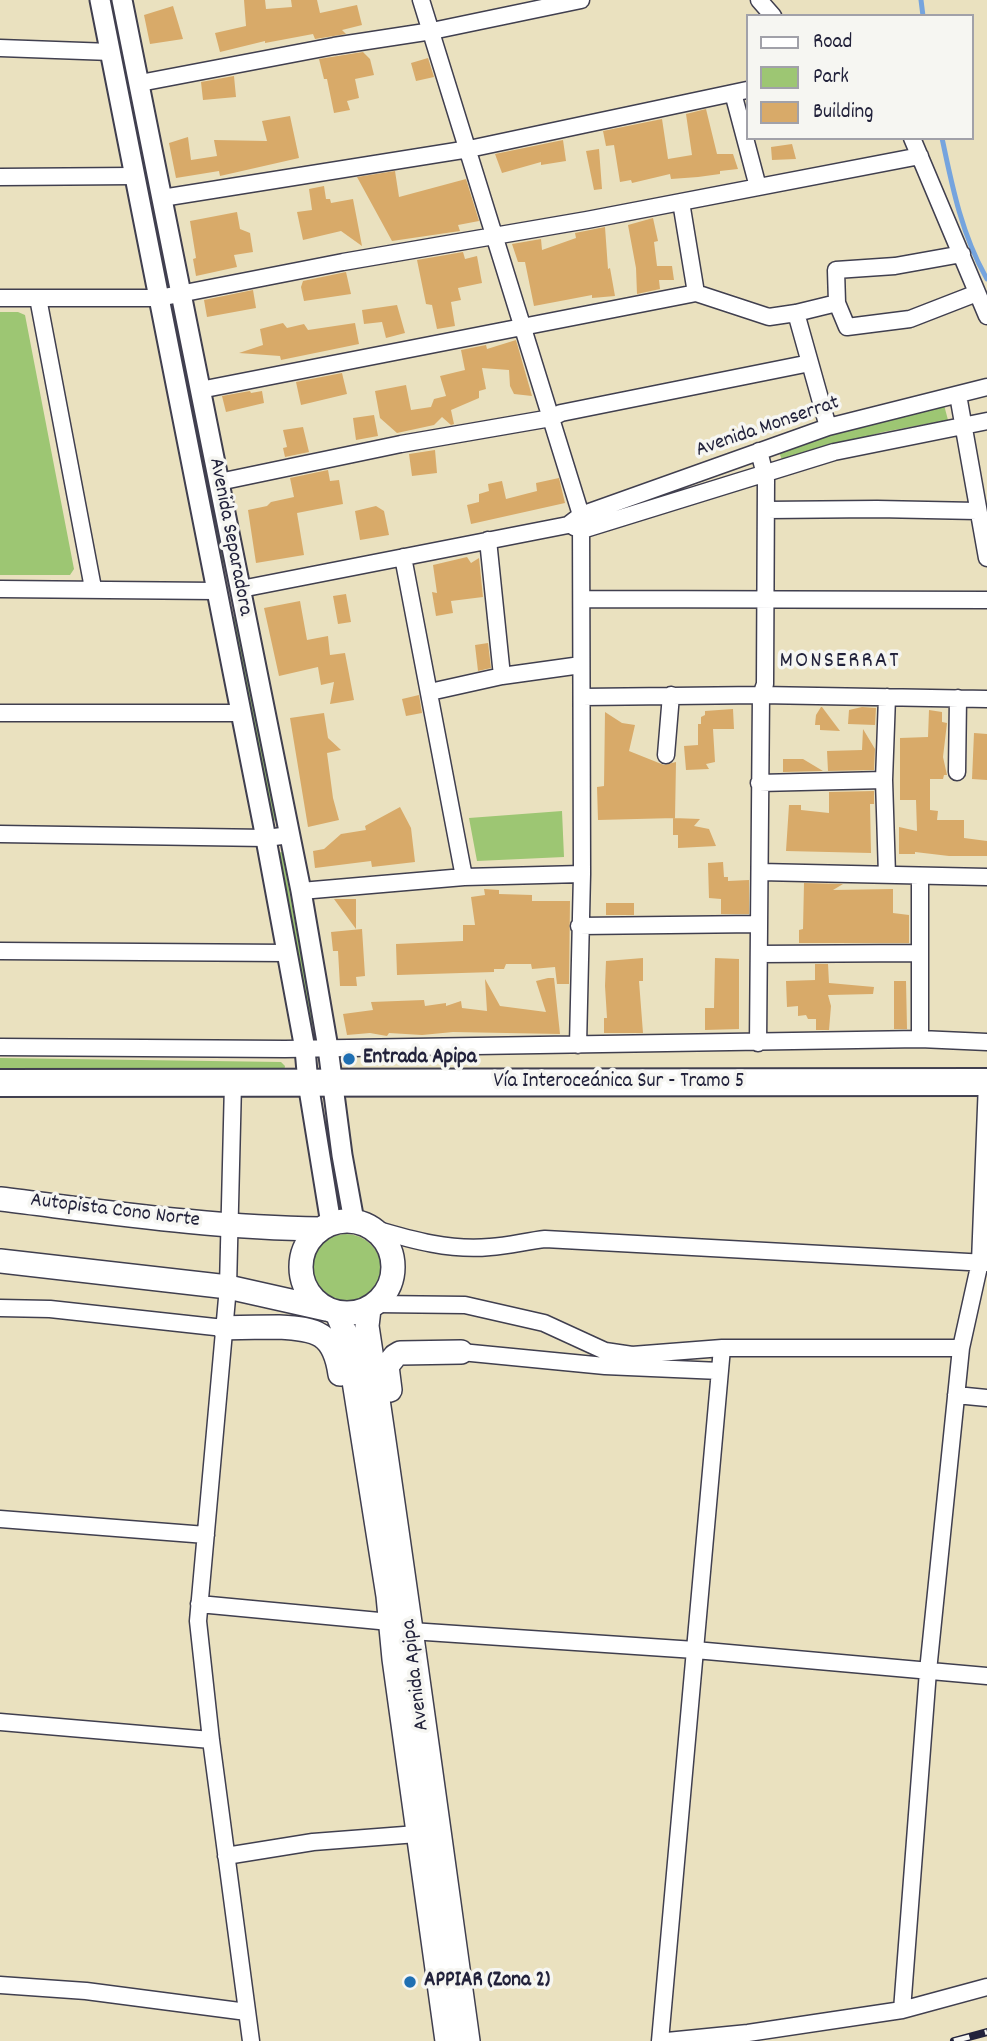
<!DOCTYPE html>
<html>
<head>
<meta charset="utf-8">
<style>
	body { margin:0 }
	#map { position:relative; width:987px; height:2041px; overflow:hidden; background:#eae1bf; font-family:Dekko,sans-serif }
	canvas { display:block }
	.legend { position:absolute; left:746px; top:14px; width:228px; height:126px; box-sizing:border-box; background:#f6f6f2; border:2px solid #a1a1a9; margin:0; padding:9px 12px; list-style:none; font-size:21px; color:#22223b }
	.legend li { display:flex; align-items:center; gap:14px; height:35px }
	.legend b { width:35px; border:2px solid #a1a1a9 }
</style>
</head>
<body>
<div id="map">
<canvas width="987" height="2041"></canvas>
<ul class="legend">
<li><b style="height:9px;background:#fff"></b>Road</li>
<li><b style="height:19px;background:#9dc673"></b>Park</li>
<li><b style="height:19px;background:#d8aa69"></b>Building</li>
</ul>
</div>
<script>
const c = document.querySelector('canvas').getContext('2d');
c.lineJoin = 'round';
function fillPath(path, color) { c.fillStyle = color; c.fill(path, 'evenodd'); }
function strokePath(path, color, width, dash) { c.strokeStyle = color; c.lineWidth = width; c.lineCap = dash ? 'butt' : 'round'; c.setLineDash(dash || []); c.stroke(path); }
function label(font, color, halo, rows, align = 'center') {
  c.font = font + ' Dekko,sans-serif'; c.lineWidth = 7; c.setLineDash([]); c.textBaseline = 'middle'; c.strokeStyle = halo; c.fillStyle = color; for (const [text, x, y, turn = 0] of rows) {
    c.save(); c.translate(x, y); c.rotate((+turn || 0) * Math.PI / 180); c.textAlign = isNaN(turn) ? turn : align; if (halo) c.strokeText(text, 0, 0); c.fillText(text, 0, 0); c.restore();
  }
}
fillPath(new Path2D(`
	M109,0H113L152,203L148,204Z
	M175,311L227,562L218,564L170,312Z
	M0,312H18L25,315L74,569L70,575H0Z
	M944,405L948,420L883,432L782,460L779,452L833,433Z
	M235,617L277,820L271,821L230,618Z
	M562,811L564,857L477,861L469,818Z
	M282,852L314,1025H309L277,853Z
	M0,1058L281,1062L285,1066L284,1072H0Z
	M311 1269a35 35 0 1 1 70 0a35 35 0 1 1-70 0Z`), '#9dc673');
strokePath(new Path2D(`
	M921,0L923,16
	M942,138C952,186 962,236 987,279`), '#75a4de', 5);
fillPath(new Path2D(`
	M244,0H265L266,9L292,7L291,0H317L320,13L357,5L362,25L342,30L346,34L315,39L313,34L265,43V41L220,52L215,33L246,26Z
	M173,6L183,39L150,44L144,15Z
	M363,52L370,59L374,75L355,79L359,98L347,101L350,110L334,113L327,79H324L319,59Z
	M428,58L434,77L416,81L411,63Z
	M234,76L236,97L203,100L201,82Z
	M706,109L717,154H733L738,169L720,171V174L698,177L671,179L670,174L632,183L631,180L620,182L614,145L606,146L603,131L662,119L668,159L692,155L686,114Z
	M290,116L299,158L220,176L219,171L176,178L169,143L188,137L191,160L217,156L214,140L267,141L262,121Z
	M563,140L566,161L541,165V162L502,173L495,154Z
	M792,144L796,159L772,160L771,147Z
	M599,149L602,189L594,190L586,151Z
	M395,171L399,197L466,179L479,221L458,225L460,231L392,241L357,177Z
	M324,186L326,199H330L331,203L353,199L362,246L341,231L303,240L297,212L312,210L309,189Z
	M237,212L240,229L250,233L253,252L234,255L237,267L196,276L193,259L196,258L190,221Z
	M653,218L658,241L654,242L657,266H672L674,280H659L660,289L637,294L636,268L628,225Z
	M605,227L608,269L610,268L615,296L592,298V295L534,306L525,262H518L512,244L541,239L542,250L576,238L575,233Z
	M463,252L465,259L477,256L482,283L458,288L461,300L451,302L455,326L437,329L432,305L426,304L417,260Z
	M346,272L351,294L304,301L301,287L303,281Z
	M253,290L256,308L207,317L204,300Z
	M397,305L405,333L386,338L382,322L364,324L362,310Z
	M283,323L287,328L304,324L308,330L355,323L359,344L281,360L280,356L239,353L263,345L260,329Z
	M516,340L532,396L514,394L510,386L509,370L482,368L486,389L479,391V398L451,410L454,424L451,425L442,417L434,425L397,433L380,418L375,391L406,385L411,410L431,407L434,399L446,396L440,376L465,370L461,350L486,345L487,349Z
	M342,373L347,394L301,405L296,382Z
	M250,391L251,393L262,391L264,403L226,412L222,396Z
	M374,415L378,436L356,440L353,418Z
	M303,427L309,452L285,457L283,448L287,447L283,430Z
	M435,450L437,473L412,476L409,454Z
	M328,470L330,481L339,480L343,504L297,513L304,555L256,563L248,510L267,506L271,502L294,497L290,478Z
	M559,478L565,503L471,524L467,505L479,502V494L489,491L488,484L502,481L506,499L537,491L536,483Z
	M376,506L384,511L389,535L360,540L355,511Z
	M467,557L471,563L479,558L483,597L451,601L453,613L436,616L432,592L437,593L433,565Z
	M346,594L351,622L338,624L333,596Z
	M300,601L307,640L328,636L330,655L345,653L354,700L330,704L334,682L321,685L318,667L279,676L264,608Z
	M488,643L491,668L478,671L475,645Z
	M419,695L422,713L406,716L402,699Z
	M821,707H822L840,731L820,730V725H815L816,715Z
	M862,707L876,708L875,725L848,724L849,710Z
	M733,709L734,729H713L715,762L706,764L709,769L686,770L684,746L698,745V724H701V717L705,715V711Z
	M929,710L942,712V722L947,723L943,757L947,775H944L943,779H930V810L938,811L937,820H964V838L987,841V856H949L915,852V854H899V827L917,831L916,800H900V738L928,737Z
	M605,712L622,723L635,725L629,751L664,765L676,762L675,818L598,820L597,787L604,786Z
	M324,713L328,738L341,750L327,753L333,798L339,820L308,827L290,718Z
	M863,729L875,749L874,770L828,771L827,751L862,750Z
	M974,733L987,734V780L972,779Z
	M783,759H803L823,771L783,772Z
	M874,791V804H870L871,853L786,851L789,805H801V810L829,813V792Z
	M400,807L411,828L415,862L372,867L371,861L315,868L313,851L324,849L341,834L366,830L365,826Z
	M673,818L700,819L694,826L709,829L716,846L678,848V835H673Z
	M723,862L724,877H728V881L749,880V914H721V899L709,898L708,863Z
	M804,883L843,884L833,890L893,889V913L909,915V943H799V930L803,929Z
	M484,889L499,890V894L532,895V901H570L569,984H557L555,967L532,969L531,964H506L504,969H494V972L397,975L396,944L463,941V925H475L471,897L485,895Z
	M334,899H356V929Z
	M606,903H634V915H606Z
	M362,929L365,976L356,977L357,986H340L338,951H333L331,932Z
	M643,958V981H639L643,1033H604V1018H607L605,986L606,961Z
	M715,958L739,959V1029L705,1030V1008H714Z
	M815,964H828L829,983L874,987L873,994L828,995L831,1006L829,1030H816V1019H808L806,1015L798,1016V1006L787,1007L786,981L815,980Z
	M548,978H554L560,1034L453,1032L422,1035L389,1033L387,1036L370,1033L347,1035L343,1014L373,1010L371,1002L424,1000L425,1006L446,1003V1006L461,1001L462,1008L487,1011L485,979L500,1006L546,1012L536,981Z
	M894,981H906L907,1029H894Z`), '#d8aa69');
const minor = new Path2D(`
	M421,0L581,515L582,874L578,1045
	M759,0L773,16
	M0,48L111,52
	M140,83L334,46L432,31L581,0
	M733,93L758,187
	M912,138L987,316
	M0,177L134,176
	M162,198L469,149L747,90
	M681,202L696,293
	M962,254L895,266L836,270L837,303L847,327L910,319L977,293
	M0,298H159L343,262L587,220L920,156
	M38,298L93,588
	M796,313L828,427
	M200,390L696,293L769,317L796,313L837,303
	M958,395L987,558
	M219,482L401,444L551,418L561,413L810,363
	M766,510L877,509L977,511
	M574,527L582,530L834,452L987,421
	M488,540L502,676
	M403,557L464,877
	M0,589L216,591
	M241,589L568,525L581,515L828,427L987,387
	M583,599L987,600
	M430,692L502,676L581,665
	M582,697L761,695L987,699
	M887,697L884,780L887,875
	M0,713H242
	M666,755L671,695
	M957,772L958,698
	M759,783L884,780
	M0,834L266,838L290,835
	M760,872L987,877
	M920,876V1039
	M301,891L464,877L582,874
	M579,926L759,924
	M0,951L287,953
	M759,954L920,953
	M758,1043L761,695L765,684L766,479L759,451
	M0,1047L285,1049L920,1039L987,1042
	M233,1083L228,1287L198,1621L211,1740L251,2041
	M375,1229C412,1240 451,1251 490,1247C508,1246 527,1241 545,1239L987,1263
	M376,1304L465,1305L544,1323L605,1351L632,1355L722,1348H961
	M0,1308L50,1309L224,1328
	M461,1352L605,1366L720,1371
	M956,1395L987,1398
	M0,1519L206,1535
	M199,1604L390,1622
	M411,1631L695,1650L987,1676
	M0,1722L211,1740
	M226,1856L313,1842L417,1834
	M0,1985L86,1991L247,2012
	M902,2010L928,1671L961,1348L980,1262L987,1082
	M660,2041L722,1348
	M667,2041L748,2033L902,2010L987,1987`);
const tertiary = new Path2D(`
	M100,0L263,823L305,1049L308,1083L331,1224
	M122,0L301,891L328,1048L342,1155L354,1221`);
const secondary = new Path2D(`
	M0,1199C107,1212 213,1228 321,1229
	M301 1267a46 46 0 1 1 92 0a46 46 0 1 1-92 0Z
	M0,1261L228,1287L326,1309
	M369,1309L367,1326C403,1564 435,1803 468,2041
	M337,1313L347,1337L388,1596L394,1659L447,2041
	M224,1328C243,1327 261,1327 279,1327C317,1329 334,1333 340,1374
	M390,1390L387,1366L395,1356L400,1353L461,1352`);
const trunk = new Path2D(`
	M0,1083L987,1082`);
strokePath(minor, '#403f4f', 19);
strokePath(tertiary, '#403f4f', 23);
strokePath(secondary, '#403f4f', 26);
strokePath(trunk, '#403f4f', 30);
strokePath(minor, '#fff', 16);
strokePath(tertiary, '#fff', 19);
strokePath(secondary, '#fff', 23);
strokePath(trunk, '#fff', 26);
const rail = new Path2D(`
	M954,2041L987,2032`);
strokePath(rail, '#22223b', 8);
strokePath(rail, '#f6f6f2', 5, [16]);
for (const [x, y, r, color] of [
	[349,1059,7,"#1f6fb2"],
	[410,1982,7,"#1f6fb2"]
]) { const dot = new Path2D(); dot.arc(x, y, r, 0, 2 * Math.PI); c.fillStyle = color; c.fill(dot); strokePath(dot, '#f6f6f2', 2.5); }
label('21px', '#22223b', '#f6f6f2', [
	["Avenida Monserrat",768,428,-19],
	["Avenida Separadora",229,537,79],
	["Vía Interoceánica Sur - Tramo 5",619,1083],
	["Autopista Cono Norte",115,1212,7],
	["Avenida Apipa",417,1675,-97]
]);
label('bold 21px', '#22223b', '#f6f6f2', [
	["Entrada Apipa",363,1059],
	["APPIAR (Zona 2)",424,1982]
], 'left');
c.letterSpacing = '2px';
label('23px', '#22223b', '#f6f6f2', [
	["MONSERRAT",840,663]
]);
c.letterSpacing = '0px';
</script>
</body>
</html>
